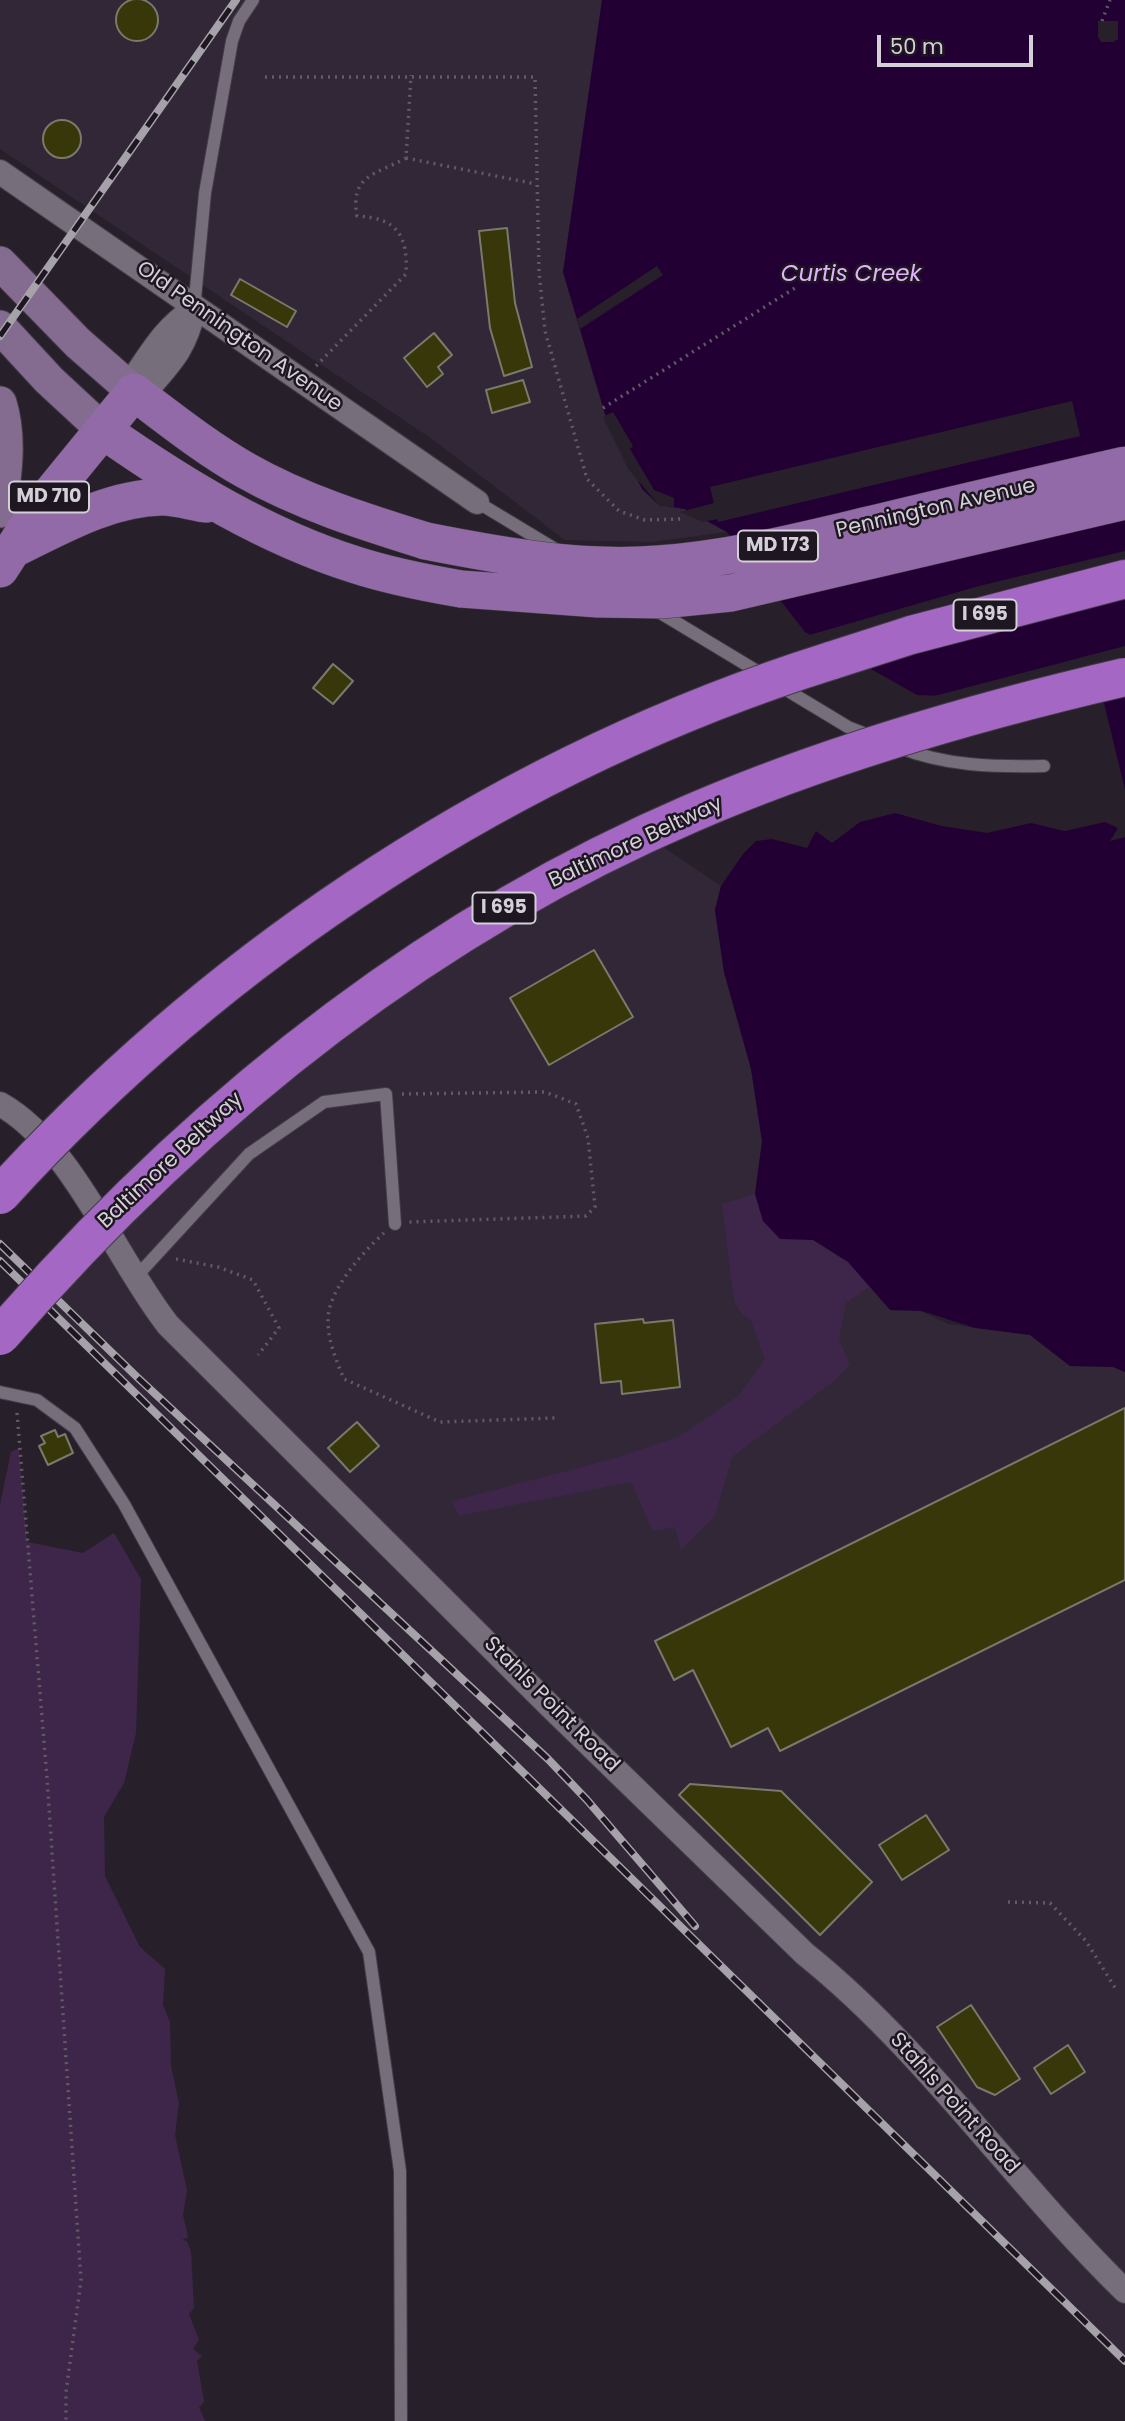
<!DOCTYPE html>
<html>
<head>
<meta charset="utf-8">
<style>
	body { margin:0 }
	#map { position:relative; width:1125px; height:2421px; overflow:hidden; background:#27202b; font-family:Poppins,sans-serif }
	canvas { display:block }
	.scale { position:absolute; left:877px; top:35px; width:156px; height:32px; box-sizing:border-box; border:4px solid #d4d0d7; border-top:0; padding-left:9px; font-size:21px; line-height:24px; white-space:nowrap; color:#d4d0d7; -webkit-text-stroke:5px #1e1722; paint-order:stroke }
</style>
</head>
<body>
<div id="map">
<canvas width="1125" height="2421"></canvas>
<div class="scale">50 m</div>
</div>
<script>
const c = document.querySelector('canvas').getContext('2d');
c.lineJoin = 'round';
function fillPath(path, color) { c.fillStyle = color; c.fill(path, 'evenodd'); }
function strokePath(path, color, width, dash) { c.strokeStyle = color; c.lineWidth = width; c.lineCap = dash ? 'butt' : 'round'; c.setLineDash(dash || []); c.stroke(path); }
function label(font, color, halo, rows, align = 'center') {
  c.font = font + ' Poppins,sans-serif'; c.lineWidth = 5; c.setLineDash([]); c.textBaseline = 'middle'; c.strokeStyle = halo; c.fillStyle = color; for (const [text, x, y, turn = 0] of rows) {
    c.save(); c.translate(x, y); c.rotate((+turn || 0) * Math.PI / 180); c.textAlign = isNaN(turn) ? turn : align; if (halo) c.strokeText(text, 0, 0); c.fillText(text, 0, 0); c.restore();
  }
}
fillPath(new Path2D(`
	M0,0H602L563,272L605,414L659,505L685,509L727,532L651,542L565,540L432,439L0,149Z
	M645,835L721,886L715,910L724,972L751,1069L762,1141L755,1194L848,1262L890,1310L921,1311L948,1324L1030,1335L1070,1366L1113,1367L1125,1372V2361L45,1305L287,1055Z`), '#312737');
fillPath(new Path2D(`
	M835,1175L945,1319L921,1311L890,1310L869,1287L846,1303L839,1339L850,1365L834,1381L732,1457L715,1516L681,1550L675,1527L652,1531L632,1482L458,1516L452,1501L612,1459L680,1436L738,1396L765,1359L751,1321L742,1314L734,1301L722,1204L755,1194L763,1221Z
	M19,1448L27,1542L83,1553L114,1533L141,1579L136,1733L124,1783L104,1817L105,1876L140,1947L165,1969L163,2005L170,2022L171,2066L179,2103L175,2135L187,2190L183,2215L188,2237L182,2240L187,2241L191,2252L194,2308L189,2314L199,2340L193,2349L202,2356L197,2361L204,2402L199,2407L205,2421H0V1505L11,1452Z`), '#3d264a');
fillPath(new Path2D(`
	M602,0H1125V790L1104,703L917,695L805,632L727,532L685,509L659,505L642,489L605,414L563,272Z
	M895,813L942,826L987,833L1031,823L1065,831L1105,822L1118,828L1110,841L1125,837V1372L1113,1367L1070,1366L1030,1335L975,1328L921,1311L890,1310L848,1262L813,1240L780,1239L763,1221L755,1194L762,1141L751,1069L724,972L715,910L721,886L743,854L756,841L772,839L807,848L816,831L832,843L860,822Z`), '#230033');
fillPath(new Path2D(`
	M1098,21H1118V39L1113,42H1101L1098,37Z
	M657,266L663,275L580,329L577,319Z
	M1072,401L1080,436L718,522L717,519L703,522L680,512L714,503L710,487Z
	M613,412L633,446L630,449L654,490L674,498V507L659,505L628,469L603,417Z
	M1125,551V589L853,662L806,636L979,586Z
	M1125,646V692L999,704L923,699Z`), '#27202b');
const building = new Path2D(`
	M116 20a21 21 0 1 1 42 0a21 21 0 1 1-42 0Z
	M43 139a19 19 0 1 1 38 0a19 19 0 1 1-38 0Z
	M507,228L515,303L532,367L504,376L490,328L479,231Z
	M240,279L296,311L287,327L231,295Z
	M434,333L452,355L438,367L443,374L427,387L404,358Z
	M523,380L530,402L492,413L486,390Z
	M333,664L353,681L333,704L313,688Z
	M594,950L633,1017L549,1065L510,998Z
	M643,1319L644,1323L673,1320L680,1387L622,1394L621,1381L601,1383L595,1324Z
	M1125,1408V1580L780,1751L768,1728L731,1747L693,1670L674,1680L655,1641Z
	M357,1422L379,1446L350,1472L328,1448Z
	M55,1430L58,1437L65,1434L73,1453L48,1465L39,1446L45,1443L41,1436Z
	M690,1784L781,1791L872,1882L820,1935L679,1795Z
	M926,1815L949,1850L902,1880L879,1845Z
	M971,2005L1020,2079L995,2095L977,2087L937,2027Z
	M1068,2045L1085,2072L1051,2094L1034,2068Z`);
fillPath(building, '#37370a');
strokePath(building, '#797a6b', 2);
const lane = new Path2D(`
	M194,309L205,193L232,41L239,21L253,0
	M477,502L555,549
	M654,609L765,676
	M780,686L848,727L871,736
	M898,747C945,766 993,767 1044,766
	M135,1278L249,1154L324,1102L386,1094L395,1224
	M0,1392L37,1400L75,1428L124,1504L369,1952L400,2171L401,2421`);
const street = new Path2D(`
	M0,172L477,502
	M139,387L136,375C155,347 166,328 194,309
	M134,392L139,387L150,386C174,359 186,345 194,309
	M0,1104C72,1144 116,1259 168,1325L550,1706L805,1954C926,2051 1014,2183 1125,2291`);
const secondary = new Path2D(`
	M0,263L78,343L134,392
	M0,327L49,380L104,431
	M0,403C11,438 5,475 0,511`);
const primary = new Path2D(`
	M104,431C181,485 266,537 356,565C390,576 426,583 461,589
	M12,550C59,527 108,498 162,497C176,497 192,502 206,504
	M0,569L40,507L134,392C170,419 206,448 245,470C301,502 365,522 426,541`);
const highway = new Path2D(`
	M830,661L911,635L1125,579`);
strokePath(lane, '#433d47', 14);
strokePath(street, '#433d47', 26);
strokePath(secondary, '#433d47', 35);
strokePath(primary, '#433d47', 38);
strokePath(highway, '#433d47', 40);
strokePath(new Path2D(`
	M1102,21L1110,0
	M265,77H535L539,272L545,331L587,479L619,511L645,520L682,519
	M406,158L536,184
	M316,366L406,274C408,235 397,218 357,216C350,175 375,175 406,158L411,75
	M603,408L795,288
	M402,1094L545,1092L576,1104L588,1138L595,1207L586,1216L409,1222
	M384,1233C363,1252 328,1290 328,1320C328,1341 336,1360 344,1379L440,1422L555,1418
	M176,1259L218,1267L253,1280L279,1328L258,1355
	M17,1413L47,1778L81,2280L66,2392V2421
	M1008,1902L1050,1903L1086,1941L1117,1991`), '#615b65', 3.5, [2, 5]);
strokePath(lane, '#766e7b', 12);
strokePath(street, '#766e7b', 24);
strokePath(secondary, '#846c91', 33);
strokePath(primary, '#926aa7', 37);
strokePath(highway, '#a567c4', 38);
const rail = new Path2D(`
	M0,336L236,0
	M0,1244L137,1377L548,1759L587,1800L695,1926
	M0,1261L1125,2361`);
strokePath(rail, '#a6a2aa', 8);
strokePath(rail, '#1e1722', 5, [16]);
const primaryBridge = new Path2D(`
	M426,541C502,556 579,570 658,564C732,559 804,540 877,523C959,503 1042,484 1125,465
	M461,589L598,599L662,600L731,593L1125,501`);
const highwayBridge = new Path2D(`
	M0,1195C223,950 513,761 830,661
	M0,1336C192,1115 422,929 692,813C831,753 978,711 1125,677`);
strokePath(primaryBridge, '#433d47', 38, []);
strokePath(highwayBridge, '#433d47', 40, []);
strokePath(primaryBridge, '#926aa7', 37);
strokePath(highwayBridge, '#a567c4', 38);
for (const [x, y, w] of [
	[49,497,80],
	[778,546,80],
	[985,615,63],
	[504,908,63]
]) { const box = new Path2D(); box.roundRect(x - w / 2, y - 15.5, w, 31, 5); c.fillStyle = '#1e1722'; c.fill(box); strokePath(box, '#d4d0d7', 2); }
label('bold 19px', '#d4d0d7', null, [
	["MD 710",49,497],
	["MD 173",778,546],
	["I 695",985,615],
	["I 695",504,908]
]);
label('21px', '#d4d0d7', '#1e1722', [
	["Old Pennington Avenue",239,337,35],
	["Pennington Avenue",936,509,-13],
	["Baltimore Beltway",636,843,-25],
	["Baltimore Beltway",171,1161,-43],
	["Stahls Point Road",551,1705,45],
	["Stahls Point Road",954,2104,48]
]);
label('italic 23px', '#e1b3f9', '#1e1722', [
	["Curtis Creek",851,275]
]);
</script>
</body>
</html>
